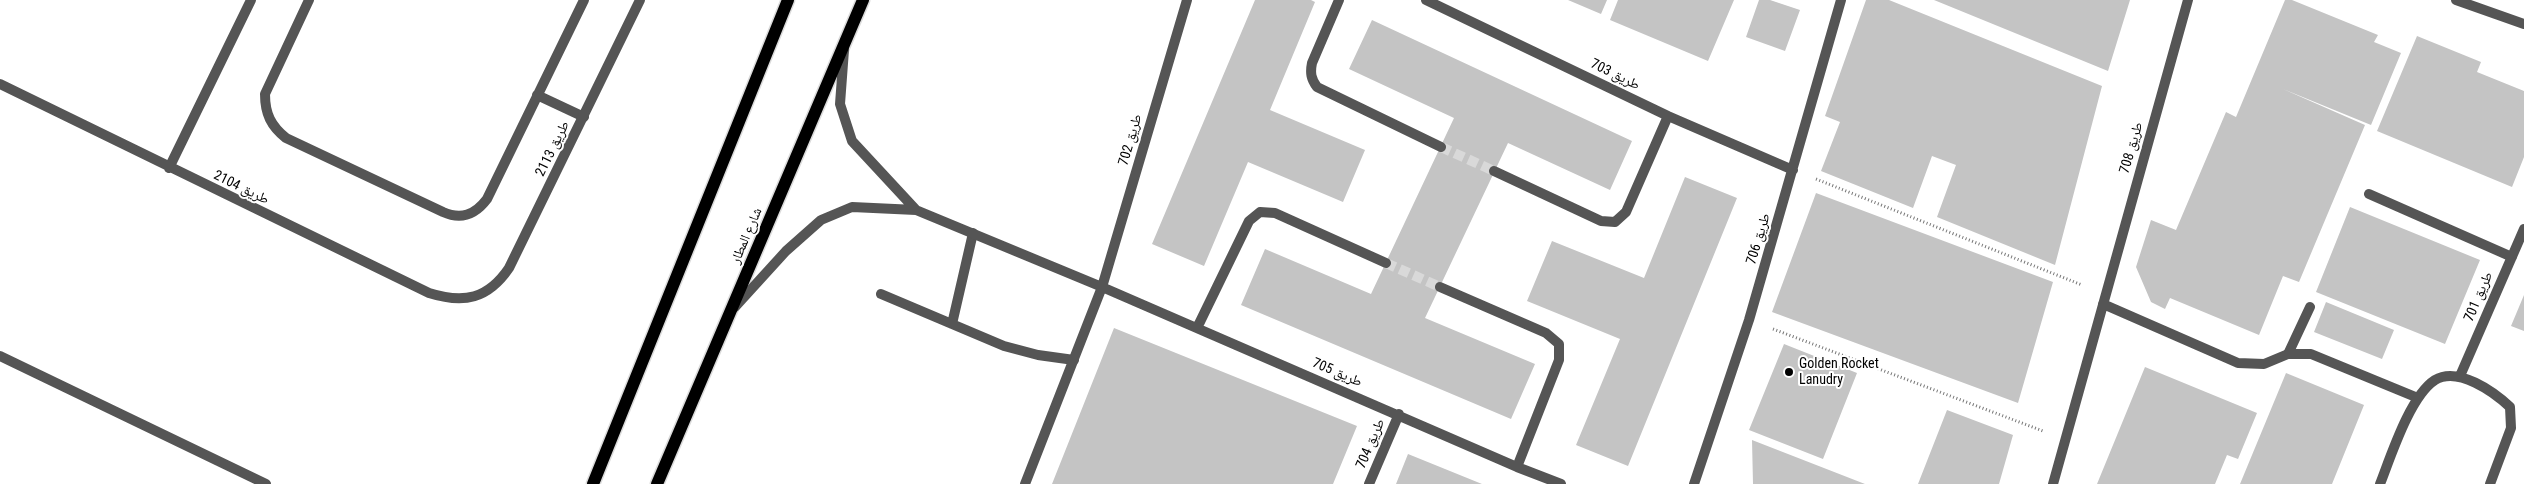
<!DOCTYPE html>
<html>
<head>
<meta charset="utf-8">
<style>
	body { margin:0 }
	canvas { display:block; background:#fff }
</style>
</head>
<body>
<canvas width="2524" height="484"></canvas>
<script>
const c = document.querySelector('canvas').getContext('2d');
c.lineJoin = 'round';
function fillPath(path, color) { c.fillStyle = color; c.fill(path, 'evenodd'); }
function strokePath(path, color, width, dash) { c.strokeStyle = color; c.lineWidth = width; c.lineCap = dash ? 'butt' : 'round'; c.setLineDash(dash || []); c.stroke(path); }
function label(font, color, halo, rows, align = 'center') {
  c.font = font + ' "Roboto Condensed","Noto Naskh Arabic",sans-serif'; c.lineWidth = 4; c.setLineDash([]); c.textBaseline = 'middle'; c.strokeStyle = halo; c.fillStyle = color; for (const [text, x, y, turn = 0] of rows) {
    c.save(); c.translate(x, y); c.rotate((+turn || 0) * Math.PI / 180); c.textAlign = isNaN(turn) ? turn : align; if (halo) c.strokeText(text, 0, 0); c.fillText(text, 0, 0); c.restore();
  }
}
fillPath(new Path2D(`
	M1255,0H1311L1315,2L1270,110L1365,150L1343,202L1248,162L1204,266L1152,244Z
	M1568,0H1607L1601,14Z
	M1618,0H1734L1708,61L1610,20Z
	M1759,0H1770L1800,10L1785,51L1746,37Z
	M1866,0H1889L2102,86L2055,265L1937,217L1956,165L1932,156L1913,208L1821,171L1840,122L1825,116Z
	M1934,0H2130L2108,71Z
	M2285,0H2292L2378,35L2374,42L2401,53L2371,125L2283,89L2365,125L2299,282L2283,276L2259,335L2170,298L2165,309L2151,302L2136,267L2151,220L2176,230L2226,112L2236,117Z
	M1372,20L1632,141L1610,190L1508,143L1425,318L1535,364L1511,419L1241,305L1265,249L1371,294L1454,118L1349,69Z
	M2417,36L2481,62L2477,72L2524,91V157L2512,187L2377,131Z
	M1685,177L1737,198L1628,466L1576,445L1620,339L1527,301L1552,241L1644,278Z
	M1816,193L2053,282L2018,403L1772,312Z
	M2350,207L2480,260L2445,344L2316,292Z
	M2524,295V331L2511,326Z
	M2326,302L2394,330L2382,359L2314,332Z
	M1114,328L1357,426L1333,484H1052Z
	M1784,344L1857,373L1823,459L1749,430Z
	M2145,367L2257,413L2238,459L2227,455L2215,484H2097Z
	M2286,373L2364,405L2332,484H2240Z
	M1947,410L2013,435L1999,484H1918Z
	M1752,440L1865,484H1753Z
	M1408,454L1482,484H1396Z`), '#c4c4c4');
strokePath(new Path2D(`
	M1441,147L1494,171
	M1386,263L1440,287`), '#d9d9d9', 10, [10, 5]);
const primary = new Path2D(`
	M593,484L788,0
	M657,484L863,0`);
strokePath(primary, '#dbdbdb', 15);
strokePath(new Path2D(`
	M1816,179L2082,285
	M1773,329L2043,431`), '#777', 3, [1, 2.5]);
strokePath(new Path2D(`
	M309,0L265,94C265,114 271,126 286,138L443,212C461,220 475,215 487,199L584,0
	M537,95L584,117
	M881,294L1004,346L1038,355L1074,360
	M952,324L973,233
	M2288,354L2310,307`), '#555', 10);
strokePath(new Path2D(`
	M1339,0L1312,63C1310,73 1311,79 1317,87L1441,147
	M1426,0L1668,116L1793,170
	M2456,0L2524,24
	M844,50L840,104L852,141L916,210
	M0,84L429,293C464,304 488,299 509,268L640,0
	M169,168L251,0
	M1494,171L1601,221L1615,222L1626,212L1668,116
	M2369,194L2512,257
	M1440,287L1546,333L1559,344V360L1517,467
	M2103,304L2238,363L2264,364L2288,354H2311L2418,398
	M735,307L786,251L821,220L852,207L916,210L1102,287L1517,467L1561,484
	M1197,328L1249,221L1260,212L1275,213L1386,263
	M0,356L266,484
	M2460,376L2524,229
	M1025,484L1102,287L1187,0
	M1369,484L1399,414
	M1694,484L1749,320L1841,0
	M2053,484L2188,0
	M2380,484C2391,456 2410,396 2435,380C2458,366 2494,392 2510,407L2511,428L2490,484`), '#555', 10);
strokePath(primary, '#000', 12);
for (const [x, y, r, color] of [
	[1789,372,5,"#000"]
]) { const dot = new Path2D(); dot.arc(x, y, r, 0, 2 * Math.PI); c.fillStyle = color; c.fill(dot); strokePath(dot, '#fff', 2); }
label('14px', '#000', '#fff', [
	["طريق 703",1615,75,26],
	["طريق 702",1131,140,-74],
	["طريق 708",2132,148,-74],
	["طريق 2113",553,149,-64],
	["طريق 2104",241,188,26],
	["شارع المطار",747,236,-67],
	["طريق 706",1759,239,-73],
	["طريق 701",2479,297,-67],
	["طريق 705",1337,373,23],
	["طريق 704",1371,444,-67]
]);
label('14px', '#000', '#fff', [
	["Golden Rocket",1799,364],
	["Lanudry",1799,380]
], 'left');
</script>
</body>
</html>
